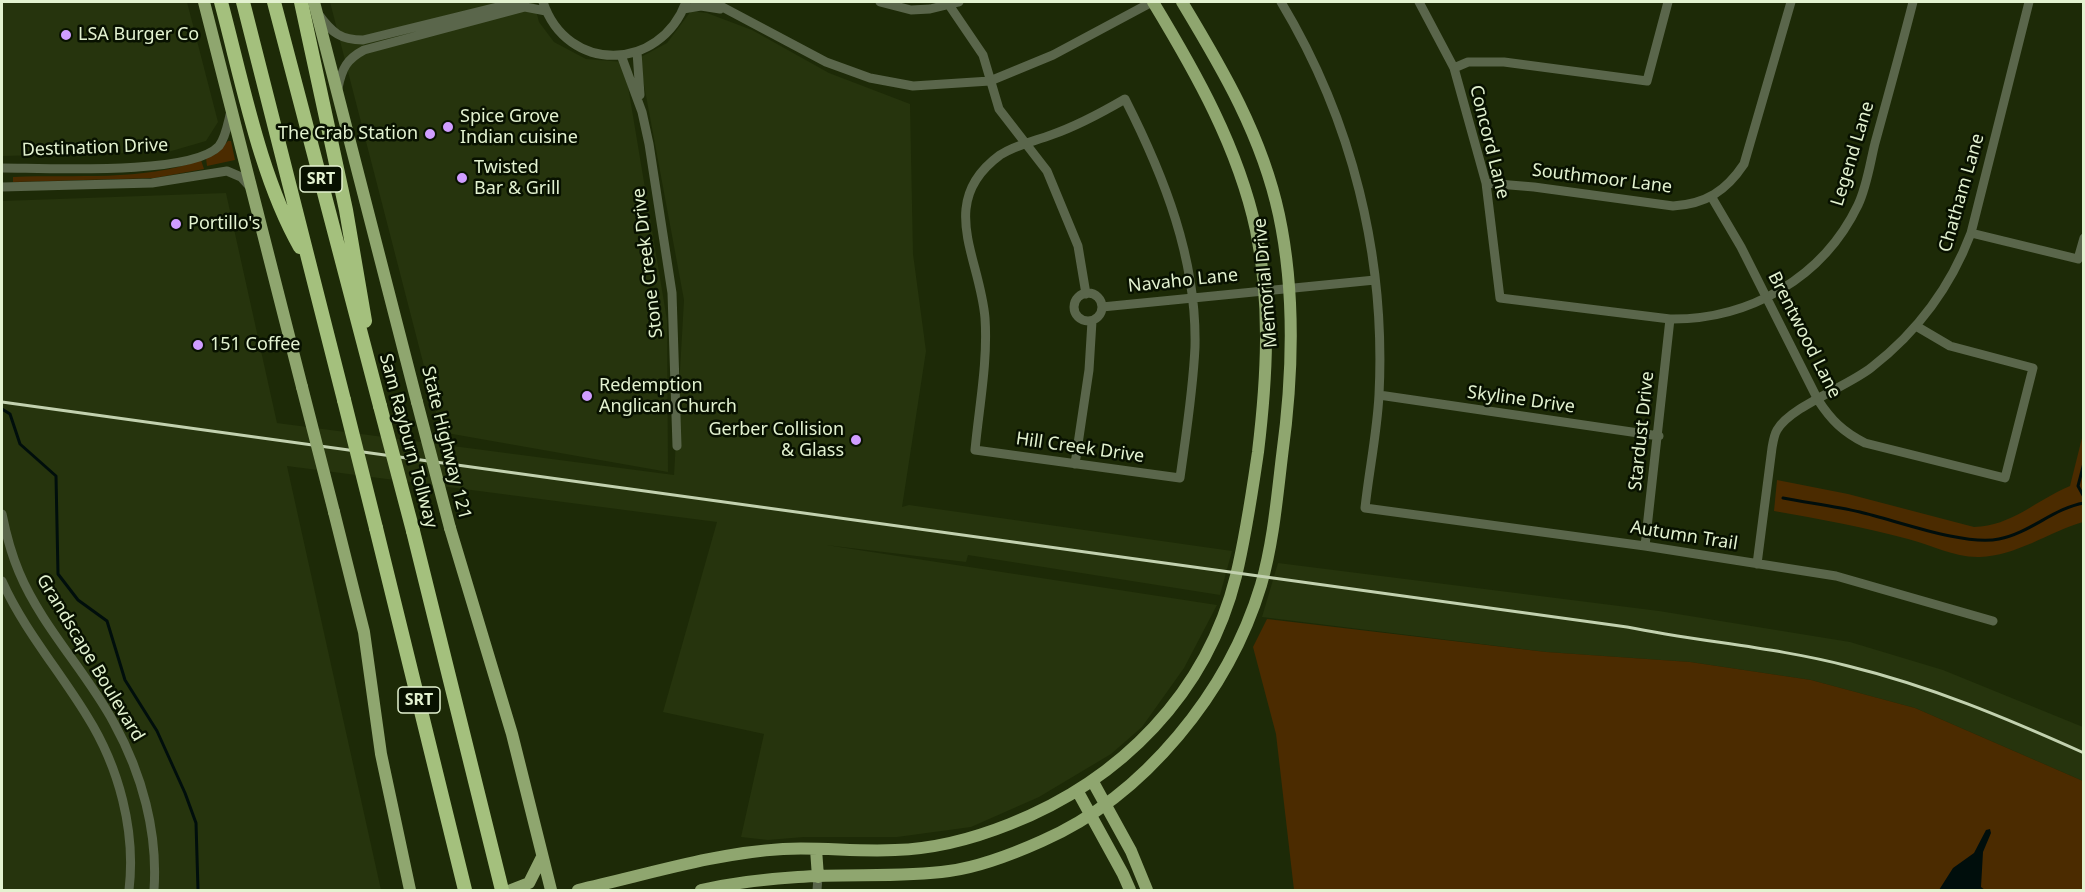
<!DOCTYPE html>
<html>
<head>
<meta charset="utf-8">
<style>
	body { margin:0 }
	#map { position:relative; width:2085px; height:892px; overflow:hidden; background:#1d2a07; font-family:"Noto Sans",sans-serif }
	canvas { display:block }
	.frame { position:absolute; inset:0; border:3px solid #e3f2d0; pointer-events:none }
</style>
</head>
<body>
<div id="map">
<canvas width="2085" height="892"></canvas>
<div class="frame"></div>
</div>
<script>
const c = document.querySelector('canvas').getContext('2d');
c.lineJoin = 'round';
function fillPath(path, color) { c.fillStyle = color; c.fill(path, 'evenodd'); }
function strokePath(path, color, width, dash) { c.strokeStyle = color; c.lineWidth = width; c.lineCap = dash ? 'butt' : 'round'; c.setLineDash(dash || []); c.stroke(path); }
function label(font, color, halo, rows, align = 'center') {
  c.font = font + ' "Noto Sans",sans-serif'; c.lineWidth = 5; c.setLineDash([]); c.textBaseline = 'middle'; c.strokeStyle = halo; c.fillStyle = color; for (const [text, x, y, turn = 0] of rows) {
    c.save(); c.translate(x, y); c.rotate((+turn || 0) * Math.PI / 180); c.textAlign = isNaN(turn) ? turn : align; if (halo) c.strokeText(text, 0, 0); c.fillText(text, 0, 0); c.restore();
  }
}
fillPath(new Path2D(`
	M2,2H187L218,122L206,141L168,152L2,156Z
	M330,2H534L539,22L554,42L586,59L624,62L667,320L668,472L441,432Z
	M691,11L707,13L752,30L829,73L910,104L913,254L926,351L902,507L909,505L1232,551L1220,595L968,555L966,562L826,545L1217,605L1184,668L1142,727L1111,754L1039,797L971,827L897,837H804L768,840L741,837L764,734L663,712L717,522L287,466L381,890H2V201L226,193L277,423L674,475L684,300L639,58L667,43Z
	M1278,563L1659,611L1850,642L1943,670L2083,727V781L1915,708L1811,680L1690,662L1546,652L1262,617Z`), '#26340d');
fillPath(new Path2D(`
	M228,141H231L235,160L207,166L206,158L216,154Z
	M201,160L204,169L154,178L13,182V177C76,174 141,182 201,160Z
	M2083,434V522C2049,532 2016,556 1980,557C1955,558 1932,545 1908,539C1864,527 1819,519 1774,511L1777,480L1848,494L1974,527C2012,526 2036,500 2070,486Z
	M1267,619L1546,652L1690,662L1811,680L1915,708L2083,781V890H1470C1412,888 1353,890 1294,890L1276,734L1253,647Z`), '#4b2b00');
fillPath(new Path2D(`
	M1990,829L1991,833L1983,852L1981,887L1985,890H1939L1953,868L1974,853L1986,830Z`), '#000e0c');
strokePath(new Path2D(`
	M2,409L10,414L20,444L56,476L58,574L78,600L107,621L125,680L157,731L185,793L196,823L198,890
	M2084,463L2078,486L2084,497
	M1783,498C1809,503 1835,506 1860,512C1898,521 1964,546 1999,539C2030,533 2054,508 2084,503`), '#000e0c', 3);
strokePath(new Path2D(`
	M543,2C567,74 660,72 686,2
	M713,2L826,62L870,78L913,86L990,81L1053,55L1152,2
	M880,2L911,10L930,9L959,2
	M947,2L983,55L999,109L1047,171L1078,246L1086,294
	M1281,2C1352,120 1386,256 1379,395C1377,433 1369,471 1365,508L1645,546L1836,576L1993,621
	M1419,2L1454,68L1486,183L1500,298L1670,319C1749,320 1823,278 1858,205C1867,186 1870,163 1875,143C1888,96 1901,49 1913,2
	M683,9L701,6L720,9
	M319,15C332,33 341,40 363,40L518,2
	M637,52L640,95
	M621,55L642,112L649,144L672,293L677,446
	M1454,68L1468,62H1504L1647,81L1668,2
	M338,88C342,68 347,59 364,50L525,7L546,11
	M1125,99C1164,176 1197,259 1195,347C1193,391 1186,434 1180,478L975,450C979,407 988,362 985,318C980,257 936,202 1000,155C1015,145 1035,141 1051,135C1077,126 1101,113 1125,99Z
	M2,168C44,168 191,176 219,146C226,137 228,122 231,111
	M1486,183L1534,187L1673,206C1706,204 1726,191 1744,164L1791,2
	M2,187L152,183L227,171L241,177L250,187
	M1711,196L1741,247L1818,400C1831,420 1843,432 1865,443L2005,478L2033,368L1950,346L1916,326
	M1971,233L2078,259L2084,238
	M1074 307a14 14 0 1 1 28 0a14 14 0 1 1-28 0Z
	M1102,307L1375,280
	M1379,395L1659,436
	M1075,464L1089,370L1092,321
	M2,514C6,534 11,553 19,572C42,627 86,671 114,723C142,774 158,832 154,890
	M1645,546L1670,319
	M1757,564L1772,448C1773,442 1774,435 1777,430C1791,406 1849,386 1872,367C1917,332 1951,286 1971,233L2029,2
	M2,581C24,630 59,670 87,716C119,767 136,831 129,890
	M817,890L818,877`), '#5a664b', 9);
strokePath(new Path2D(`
	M204,2L302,387
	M314,2L417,402
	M334,512L364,632L381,754L410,890
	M450,528L512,734L551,890
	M1093,782L1131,851L1147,890
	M1078,792L1123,874L1130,890
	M816,849L818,877
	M511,890L529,883L542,857
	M578,890C646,875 714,853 783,849C820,847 858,852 895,850C934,849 975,838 1010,824C1121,780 1207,693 1236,576C1246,535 1252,493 1258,452C1267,377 1271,304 1256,230C1238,147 1196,73 1153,2
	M701,890C733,883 766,879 798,877C849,873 899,878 949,871C980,867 1013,854 1042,841C1145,796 1229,691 1261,585C1273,544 1277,498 1282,456C1293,376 1296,295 1279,215C1262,136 1223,70 1182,2`), '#8fa66f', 12);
strokePath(new Path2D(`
	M221,2C242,80 260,177 300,247
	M243,2L344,400
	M274,2L380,406
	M301,2L346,210L365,321
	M376,528L465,890
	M413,531L502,890`), '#a4c07d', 14);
strokePath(new Path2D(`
	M2,402L1627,627C1700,642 1775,647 1848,666C1930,686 2006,718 2084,753`), '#c2d1af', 3);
strokePath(new Path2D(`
	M302,387L334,512
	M417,402L450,528`), '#8fa66f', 12);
strokePath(new Path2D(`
	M344,400L376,528
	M380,406L413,531`), '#a4c07d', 14);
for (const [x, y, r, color] of [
	[66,35,6,"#d09dff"],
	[448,127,6,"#d09dff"],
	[430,134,6,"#d09dff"],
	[462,178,6,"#d09dff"],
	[176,224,6,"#d09dff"],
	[198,345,6,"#d09dff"],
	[587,396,6,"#d09dff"],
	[856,440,6,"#d09dff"]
]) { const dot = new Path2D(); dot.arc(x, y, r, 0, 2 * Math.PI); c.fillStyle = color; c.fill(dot); strokePath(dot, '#081100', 2); }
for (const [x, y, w] of [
	[321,179,42],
	[419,700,42]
]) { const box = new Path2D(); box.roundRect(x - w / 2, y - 13, w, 26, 4.5); c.fillStyle = '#081100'; c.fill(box); strokePath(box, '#e3f2d0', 1.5); }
label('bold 16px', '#e3f2d0', null, [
	["SRT",321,179],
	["SRT",419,700]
]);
label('18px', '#e3f2d0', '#081100', [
	["LSA Burger Co",78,35],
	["Spice Grove",460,117],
	["Indian cuisine",460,138],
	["The Crab Station",418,134,"right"],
	["Twisted",474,168],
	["Bar & Grill",474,189],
	["Portillo's",188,224],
	["151 Coffee",210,345],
	["Redemption",599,386],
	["Anglican Church",599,407],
	["Gerber Collision",844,430,"right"],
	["& Glass",844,451,"right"]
], 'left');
label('18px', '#e3f2d0', '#081100', [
	["Concord Lane",1489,142,76],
	["Destination Drive",95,148,-2],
	["Legend Lane",1853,154,-73],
	["Southmoor Lane",1602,179,7],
	["Chatham Lane",1962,193,-74],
	["Stone Creek Drive",648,263,-97],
	["Navaho Lane",1183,281,-6],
	["Memorial Drive",1266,283,-95],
	["Brentwood Lane",1804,335,63],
	["Skyline Drive",1521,400,8],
	["Stardust Drive",1642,431,-84],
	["Sam Rayburn Tollway",408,441,75],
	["State Highway 121",446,443,76],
	["Hill Creek Drive",1080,448,8],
	["Autumn Trail",1684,536,9],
	["Grandscape Boulevard",90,658,59]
]);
</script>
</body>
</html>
